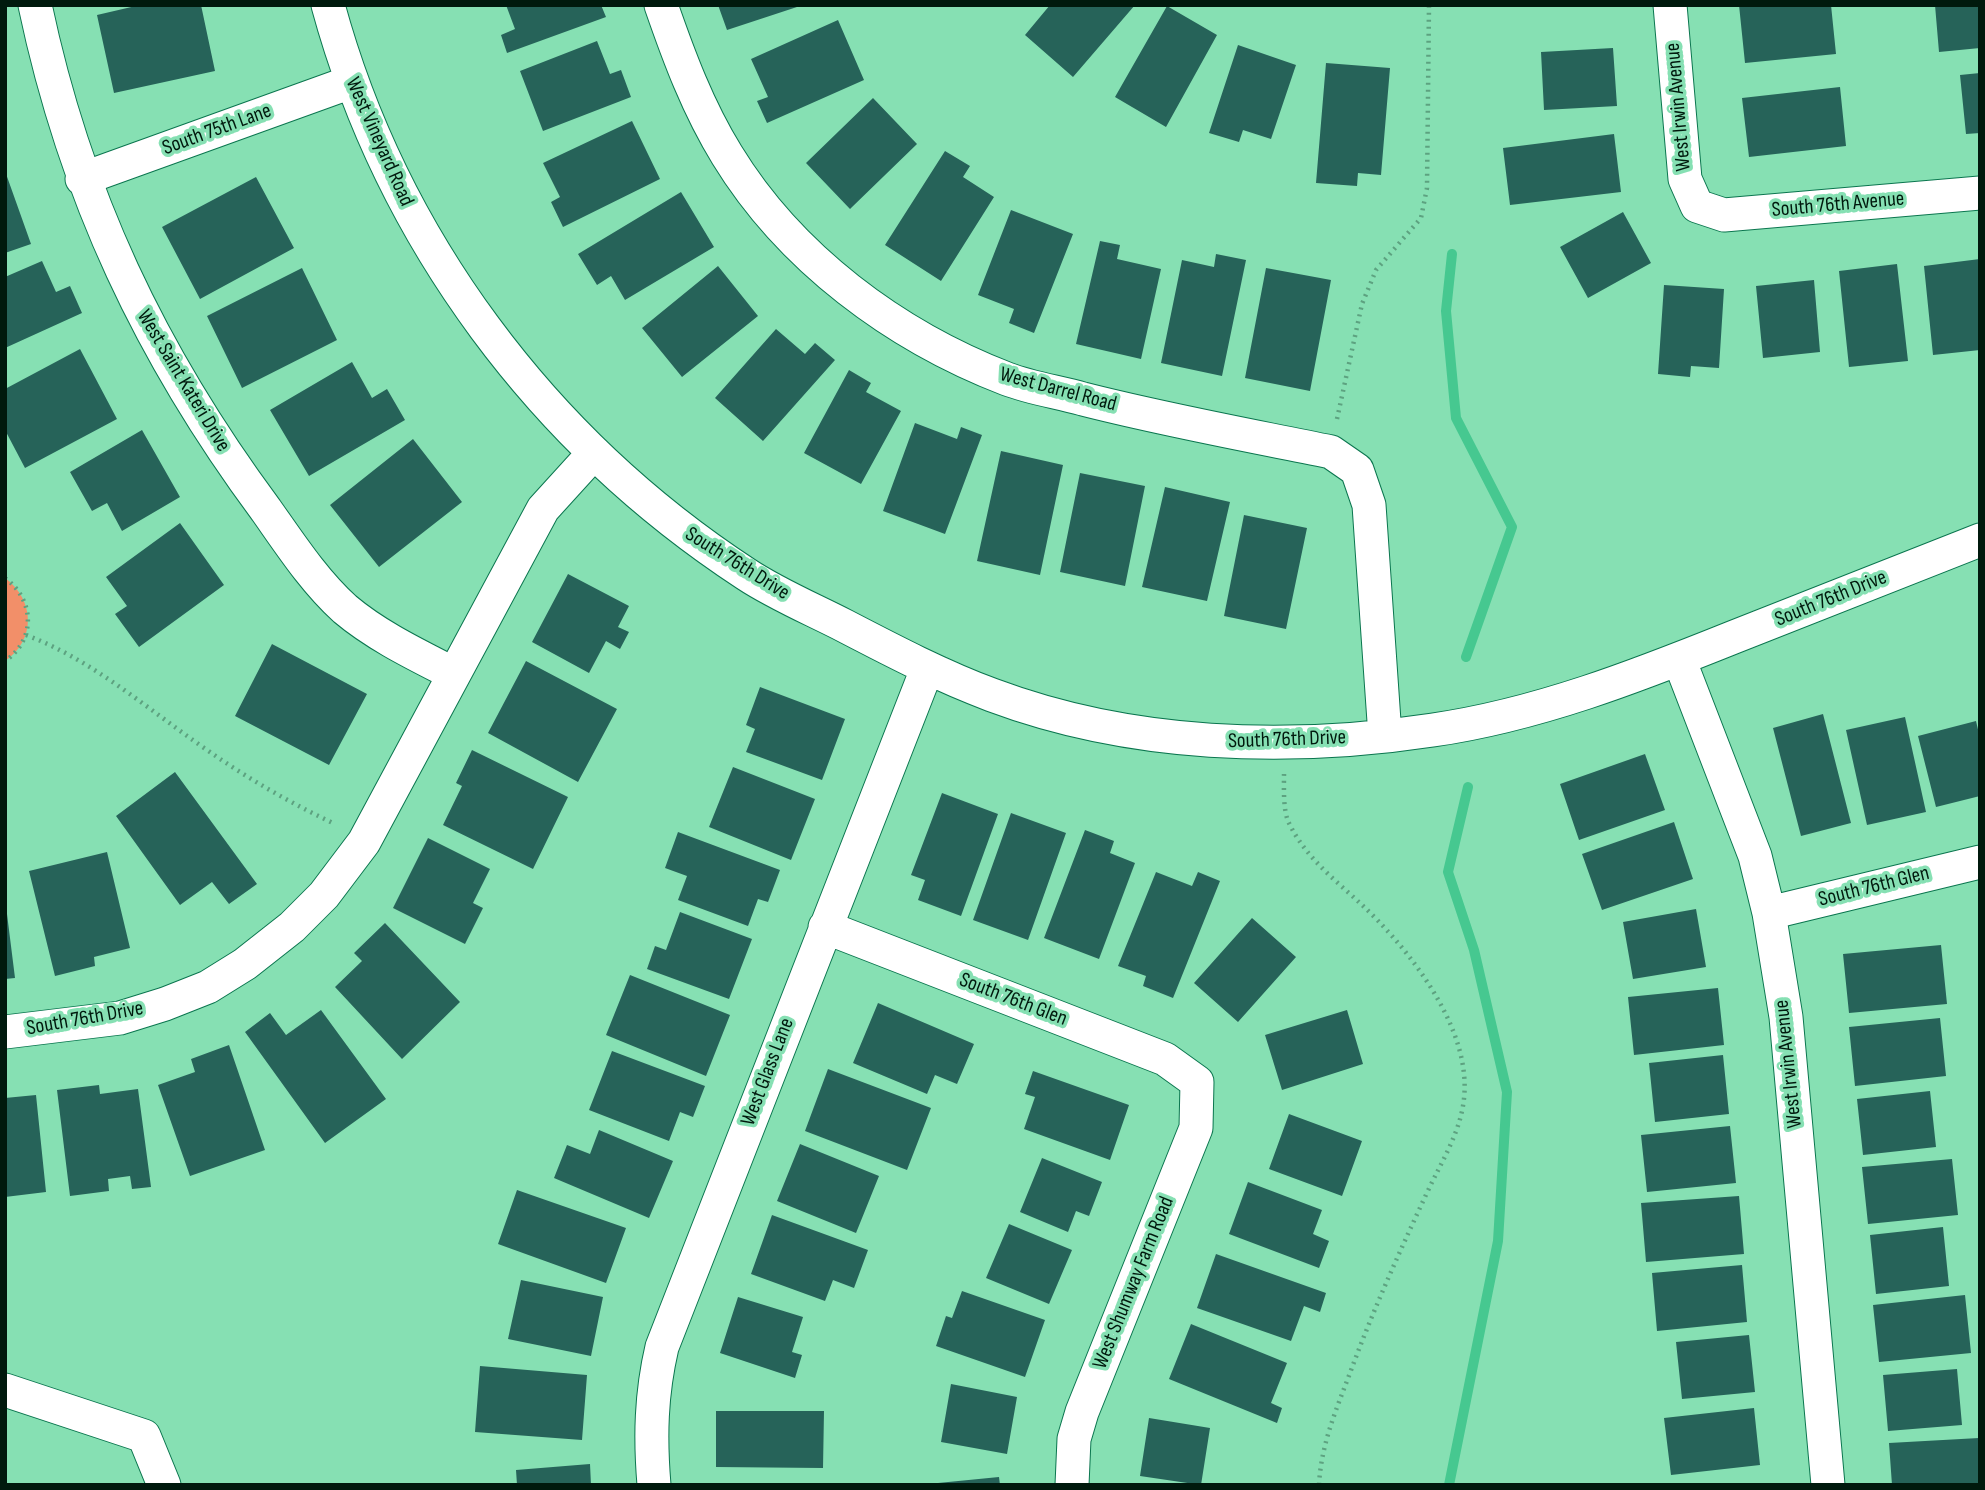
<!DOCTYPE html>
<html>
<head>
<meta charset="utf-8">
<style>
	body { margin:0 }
	#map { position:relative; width:1985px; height:1490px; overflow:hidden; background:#86e0b3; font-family:"Sofia Sans Condensed",sans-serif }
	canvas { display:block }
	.frame { position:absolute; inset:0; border:7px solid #00190d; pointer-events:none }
</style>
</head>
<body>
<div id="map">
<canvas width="1985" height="1490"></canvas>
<div class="frame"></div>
</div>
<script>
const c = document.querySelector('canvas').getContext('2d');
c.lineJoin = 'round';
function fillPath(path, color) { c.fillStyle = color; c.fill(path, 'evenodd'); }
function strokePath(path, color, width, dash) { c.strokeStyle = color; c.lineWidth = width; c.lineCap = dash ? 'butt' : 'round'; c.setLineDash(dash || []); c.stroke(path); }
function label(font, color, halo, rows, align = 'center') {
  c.font = font + ' "Sofia Sans Condensed",sans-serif'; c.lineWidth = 7; c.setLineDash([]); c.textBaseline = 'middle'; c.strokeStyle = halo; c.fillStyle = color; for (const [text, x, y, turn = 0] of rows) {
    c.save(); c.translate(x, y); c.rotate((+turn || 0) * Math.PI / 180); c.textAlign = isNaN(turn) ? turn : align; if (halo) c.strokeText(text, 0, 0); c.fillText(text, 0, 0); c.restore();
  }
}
fillPath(new Path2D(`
	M5,578C35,600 36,640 5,661Z`), '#f28f69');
strokePath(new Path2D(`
	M1452,254L1446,311L1456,418L1512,527L1466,657
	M1449,1485L1498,1241L1507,1092L1474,950L1448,872L1468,787`), '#46c890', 10);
fillPath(new Path2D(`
	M140,5H201L215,71L114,93L97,15Z
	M506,5H601L606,17L507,53L501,35L515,29Z
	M718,5H800V6L727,30Z
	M1050,5H1135L1073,77L1025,35Z
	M1739,5H1831L1836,54L1745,63Z
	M1935,5H1980V48L1939,52Z
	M1167,6L1217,35L1166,127L1115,97Z
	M838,20L864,80L767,123L757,101L768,97L751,59Z
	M597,41L610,74L621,70L631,97L543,131L520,71Z
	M1238,45L1296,65L1271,139L1243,130L1239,142L1209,133Z
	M1613,48L1617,106L1544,110L1541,52Z
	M1326,63L1390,68L1381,175L1358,173L1357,186L1316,183Z
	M1980,73V133L1966,134L1960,75Z
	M1840,87L1846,146L1749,157L1742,98Z
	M873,98L917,144L850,209L806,163Z
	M632,121L660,179L563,227L551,202L560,197L543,163Z
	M1614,134L1621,192L1510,205L1503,148Z
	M945,151L970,166L963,177L994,197L941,281L885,245Z
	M5,171L31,244L5,253Z
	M256,177L294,248L200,299L162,227Z
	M681,192L714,247L625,300L611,276L597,285L578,254Z
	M1011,210L1073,234L1034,333L1009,323L1014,309L978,295Z
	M1623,212L1651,263L1588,298L1560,247Z
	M1100,241L1120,245L1117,259L1161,269L1141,359L1076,344Z
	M1216,254L1246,260L1222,376L1161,363L1182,260L1214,267Z
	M1980,259V350L1933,355L1924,266Z
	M42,261L56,292L70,286L82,313L5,348V277Z
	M1897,264L1908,361L1849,367L1839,271Z
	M718,266L758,316L682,377L642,328Z
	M302,268L337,340L242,388L207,316Z
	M1266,268L1331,280L1310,391L1245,378Z
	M1814,280L1820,352L1763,358L1756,286Z
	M1664,285L1724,289L1719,368L1691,366L1690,377L1658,374Z
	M776,329L805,354L815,343L835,360L763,441L715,398Z
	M80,349L117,419L25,468L5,430V389Z
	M352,362L372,398L387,389L405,420L309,476L270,410Z
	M849,370L871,383L866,392L901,411L861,484L804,453Z
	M915,423L957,439L961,427L982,435L945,534L883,511Z
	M142,430L180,497L122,531L107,503L92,511L70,472Z
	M413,439L462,502L379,567L330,505Z
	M1001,451L1063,465L1040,575L977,561Z
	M1080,473L1145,486L1125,586L1060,572Z
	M1165,487L1230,502L1207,601L1142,587Z
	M1244,515L1307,528L1286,629L1224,616Z
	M180,523L224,585L139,647L115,614L127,606L106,577Z
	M568,574L629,606L618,627L629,632L620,649L606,641L589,673L532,642Z
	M272,644L367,694L329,765L235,716Z
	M526,661L617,709L578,782L488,733Z
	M760,687L845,719L822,780L746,752L755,729L746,725Z
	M1823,714L1851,823L1801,836L1773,728Z
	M1905,717L1926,812L1867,825L1846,730Z
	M1976,721L1980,738V796L1936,807L1918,736Z
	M472,750L568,797L533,869L443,825L462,786L456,783Z
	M1645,754L1665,810L1579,840L1560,784Z
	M733,767L815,799L791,860L709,827Z
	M175,772L257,884L229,904L212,882L180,905L116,816Z
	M942,793L998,814L961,916L918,900L925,880L911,875Z
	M1011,813L1066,833L1028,940L973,920Z
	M1674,822L1693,879L1602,910L1582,854Z
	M1085,830L1114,841L1110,853L1135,863L1099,959L1044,938Z
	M678,832L780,870L768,902L758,899L748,926L678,900L687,876L665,868Z
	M428,838L490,869L473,903L483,908L465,944L393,908Z
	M107,852L130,948L94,957L95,966L55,976L29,871Z
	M1156,872L1192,886L1198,872L1220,881L1173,998L1143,986L1146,976L1118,966Z
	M5,898L15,978L5,979Z
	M1696,909L1706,967L1633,979L1623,922Z
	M680,912L752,939L729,999L647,969L655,946L666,950Z
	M1252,918L1296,957L1238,1022L1194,983Z
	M385,923L460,1002L402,1059L335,987L362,961L354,953Z
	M1941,945L1947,1004L1849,1013L1843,954Z
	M630,975L730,1015L706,1076L606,1035Z
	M1718,988L1724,1045L1634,1055L1628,997Z
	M878,1003L974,1044L957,1084L935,1075L927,1094L853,1063Z
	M321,1010L386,1099L325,1143L245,1032L270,1013L286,1035Z
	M1347,1010L1363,1064L1282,1090L1265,1035Z
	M1940,1018L1946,1076L1855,1086L1849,1027Z
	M229,1045L265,1150L190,1176L158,1085L195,1072L191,1059Z
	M612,1051L705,1086L693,1117L680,1112L669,1141L589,1110Z
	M1723,1055L1729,1114L1655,1122L1649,1063Z
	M828,1069L931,1108L907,1170L805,1131Z
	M1033,1071L1129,1105L1110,1160L1024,1129L1035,1097L1025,1094Z
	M99,1085L100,1094L138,1089L151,1187L132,1189L130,1176L108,1179L109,1191L70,1196L57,1090Z
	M1930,1091L1936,1147L1863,1155L1857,1099Z
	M36,1095L46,1192L5,1197V1098Z
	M1289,1114L1362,1141L1342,1196L1269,1169Z
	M1730,1126L1736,1183L1647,1192L1641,1135Z
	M599,1130L673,1161L649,1218L554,1178L567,1145L590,1154Z
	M800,1144L879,1176L856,1233L777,1201Z
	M1042,1158L1102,1182L1089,1216L1076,1211L1068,1232L1020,1212Z
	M1952,1159L1958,1215L1868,1224L1862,1167Z
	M1248,1182L1322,1210L1313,1234L1329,1241L1319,1268L1229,1234Z
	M517,1190L626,1228L606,1283L498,1244Z
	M1739,1196L1744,1254L1646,1262L1641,1203Z
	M772,1215L868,1250L854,1288L833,1280L825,1301L751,1274Z
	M1009,1224L1072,1250L1049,1304L986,1278Z
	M1943,1227L1949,1286L1876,1294L1870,1235Z
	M1216,1254L1326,1293L1320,1312L1304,1306L1291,1341L1197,1308Z
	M1742,1265L1747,1322L1657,1331L1652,1273Z
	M521,1280L603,1297L591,1356L508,1339Z
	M962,1291L1045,1320L1025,1377L936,1346L946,1316L952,1318Z
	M1965,1295L1971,1353L1879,1362L1873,1305Z
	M738,1297L803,1317L792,1352L802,1355L795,1378L720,1353Z
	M1191,1324L1287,1363L1271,1403L1282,1408L1277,1423L1169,1379Z
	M1749,1335L1755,1392L1682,1399L1676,1342Z
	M480,1366L587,1375L582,1440L475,1432Z
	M1957,1369L1962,1425L1888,1431L1883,1375Z
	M951,1384L1017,1397L1007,1454L941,1442Z
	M1754,1408L1760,1465L1671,1475L1664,1418Z
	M716,1411H824L823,1468L716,1467Z
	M1149,1418L1210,1428L1201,1485L1140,1476Z
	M1979,1438L1980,1485H1892L1889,1443Z
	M590,1464L591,1485H517L516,1470Z
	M999,1477L1000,1485H938V1483Z`), '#266359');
const minor = new Path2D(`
	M35,5C75,195 151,355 266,510C290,544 314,581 345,609C377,636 417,655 454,674
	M328,5C392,240 543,441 746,574C776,594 812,609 845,626C893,651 941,676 992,695C1131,747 1288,752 1433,730C1537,715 1637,676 1734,637C1816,605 1898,573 1980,540
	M661,5C679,57 698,108 727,155C790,258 895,336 1007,379C1031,388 1058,392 1083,399C1165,420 1248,435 1331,452L1357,470L1369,505L1385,736
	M1670,5L1685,179L1697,206L1724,215L1980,193
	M82,179L351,82
	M1679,659L1755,856L1769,913L1786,1017L1828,1485
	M1769,913L1980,862
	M825,927L1165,1059L1197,1082L1196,1128L1082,1412L1074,1439L1072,1485
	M5,1032L120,1018L165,1004L208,987L245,964L292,927L324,895L364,842L543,509L593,454
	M5,1390L144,1436L164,1485
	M654,1485C650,1437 651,1394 662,1347L927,669`);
strokePath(minor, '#0b764f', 35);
strokePath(new Path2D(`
	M1337,419L1362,304L1376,270L1421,218L1427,188L1429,5
	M5,578C35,600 36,640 5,661
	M26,635C90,659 143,705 197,743C242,775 286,801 335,824
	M1284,774C1284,788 1283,808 1288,821C1304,856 1334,879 1361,904C1405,945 1458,1012 1464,1074C1469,1122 1444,1155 1425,1197C1398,1255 1372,1313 1350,1373C1336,1410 1321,1445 1319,1485`), '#5da280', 4.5, [2, 5]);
strokePath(minor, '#fff', 33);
label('21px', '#00190d', '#86e0b3', [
	["West Irwin Avenue",1679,107,-95],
	["South 75th Lane",217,130,-20],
	["West Vineyard Road",379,142,66],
	["South 76th Avenue",1838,205,-5],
	["West Saint Kateri Drive",183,381,59],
	["West Darrel Road",1058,390,15],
	["South 76th Drive",737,564,32],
	["South 76th Drive",1831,599,-22],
	["South 76th Drive",1287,740,-2],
	["South 76th Glen",1874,887,-14],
	["South 76th Glen",1013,1000,21],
	["South 76th Drive",85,1019,-10],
	["West Irwin Avenue",1789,1064,-96],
	["West Glass Lane",768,1072,-69],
	["West Shumway Farm Road",1134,1283,-68]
]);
</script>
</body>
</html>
